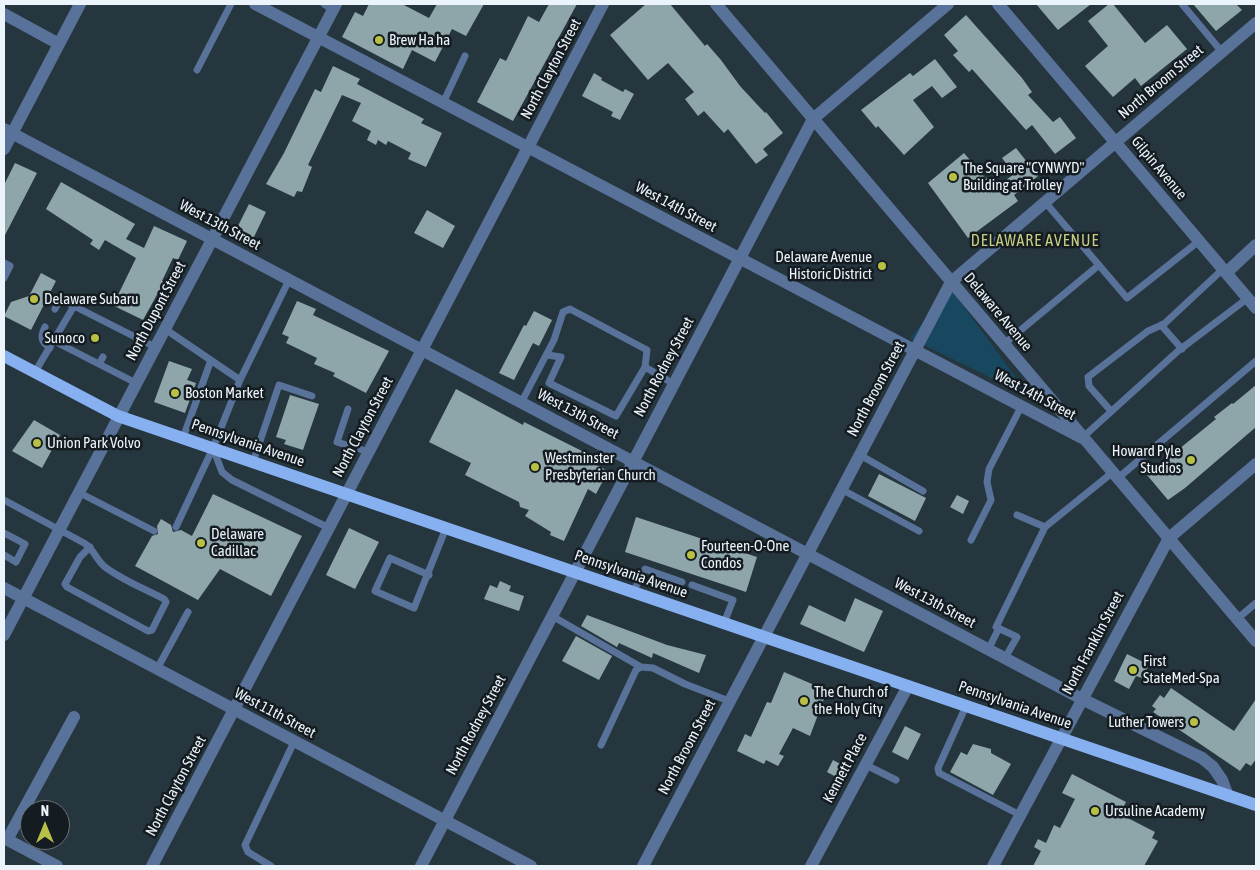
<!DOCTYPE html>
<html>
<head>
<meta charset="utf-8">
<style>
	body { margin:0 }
	#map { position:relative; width:1260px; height:870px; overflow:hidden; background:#26363f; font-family:"Asap Condensed",sans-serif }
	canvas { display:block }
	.frame { position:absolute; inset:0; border:5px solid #eaf4fa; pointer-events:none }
	.north { position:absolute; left:20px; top:800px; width:50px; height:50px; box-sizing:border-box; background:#151c21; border:1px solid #6a7278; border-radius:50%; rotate:0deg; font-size:14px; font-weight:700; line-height:20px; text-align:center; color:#eaf4fa }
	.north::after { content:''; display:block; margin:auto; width:18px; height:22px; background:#b9c046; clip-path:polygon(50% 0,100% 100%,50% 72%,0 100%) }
</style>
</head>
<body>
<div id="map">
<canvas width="1260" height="870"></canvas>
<div class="frame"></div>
<div class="north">N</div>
</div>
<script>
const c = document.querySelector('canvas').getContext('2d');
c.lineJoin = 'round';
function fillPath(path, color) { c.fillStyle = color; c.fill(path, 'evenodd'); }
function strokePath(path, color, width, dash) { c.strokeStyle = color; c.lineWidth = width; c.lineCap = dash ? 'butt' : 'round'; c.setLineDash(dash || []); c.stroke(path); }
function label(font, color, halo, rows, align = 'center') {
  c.font = font + ' "Asap Condensed",sans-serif'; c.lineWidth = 5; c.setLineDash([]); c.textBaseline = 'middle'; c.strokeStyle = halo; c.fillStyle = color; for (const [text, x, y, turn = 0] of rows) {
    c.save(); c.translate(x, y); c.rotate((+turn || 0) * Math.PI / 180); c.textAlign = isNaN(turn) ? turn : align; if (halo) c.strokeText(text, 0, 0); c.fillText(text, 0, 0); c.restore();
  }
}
fillPath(new Path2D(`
	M951,289L1030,397L910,338Z`), '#184860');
fillPath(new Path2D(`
	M369,4H402L429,18L437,4H484L466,36L452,29L435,62L412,50L403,69L342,37L355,12L363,16Z
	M549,4H577L513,121L477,102L500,58L506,61L528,16L539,22Z
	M646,4H670L705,46L707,44L721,60L740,86L765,113L766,112L783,133L763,149L768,155L756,164L728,129L724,133L704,111L698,116L685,99L694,92L668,63L648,80L610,35Z
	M1036,4H1091L1058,30Z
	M1109,4H1113L1145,43L1167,25L1187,49L1141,86L1135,78L1113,97L1085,66L1108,46L1088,21Z
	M1193,4H1236L1242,10L1216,31Z
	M966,15L1022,78L1032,92L1028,95L1053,122L1060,117L1076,138L1055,154L1032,125L1026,130L972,69L969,72L953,55L958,51L944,35Z
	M935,59L957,87L942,98L932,86L913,100L934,127L904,155L878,126L876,128L861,110L910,73L913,76Z
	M333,66L360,79L357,84L424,119L421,123L442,133L426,167L408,159L411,153L388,141L386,145L378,140L376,145L367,140L371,131L352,121L361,103L342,95L308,165L312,167L302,192L297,191L294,197L266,184L284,153L315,89L321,92Z
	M594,73L602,78L601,80L623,92L625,89L634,94L620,120L611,116L613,112L582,96Z
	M1016,148L1038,176L1014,195L1018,201L968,238L928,183L964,153L986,179L989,177L997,187L1014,174L1002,158Z
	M15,163L37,173L4,237V185Z
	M61,182L135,224L126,239L144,248L154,226L187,241L178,260L173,258L162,281L164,282L143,320L108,303L113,292L118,295L136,258L105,240L99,250L90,244L93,240L46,209Z
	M249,204L266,212L252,241L244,237L243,240L233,236Z
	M427,210L455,226L443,248L414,233Z
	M41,273L56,281L31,330L4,316L11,302L29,296Z
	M297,301L316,309L313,315L389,351L366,393L333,376L335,373L314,364L317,358L286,343L289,337L282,334Z
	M534,311L552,320L539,346L533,343L514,380L499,373L524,325L526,326Z
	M169,361L192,369L187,380L196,383L185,413L154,402Z
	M1256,385V427L1185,488L1168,500L1147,475L1216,419L1214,417L1232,403L1233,404Z
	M456,389L523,425L524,422L586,453L583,458L608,471L596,494L588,489L564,541L550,535L551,532L525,516L529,510L520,507L519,502L465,475L471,463L429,442Z
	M290,395L319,404L303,450L284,444L286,440L276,437Z
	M34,420L60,435L42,468L12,451Z
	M879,474L926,498L915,521L868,496Z
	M213,494L302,536L271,596L220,569L198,600L135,566L152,536L158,534L157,526L161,519L171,525L173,532L181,530L192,536Z
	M957,495L969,501L963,514L950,507Z
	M636,517L757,557L746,592L625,552Z
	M349,528L379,542L355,589L326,575Z
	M500,581L511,586L509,591L524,596L519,611L484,599L490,585L497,588Z
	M855,598L883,611L864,652L800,624L809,605L845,622Z
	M587,615L667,645L706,655L699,673L653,653L652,658L619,643L617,647L581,626Z
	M576,636L612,656L599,680L562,661Z
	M1127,654L1149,665L1142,678L1136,676L1129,689L1114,681Z
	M784,672L819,687L817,692L825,696L810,736L793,728L779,754L784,756L778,766L766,760L764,764L737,751L745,734L751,737L767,702L771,703Z
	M1171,688L1234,731L1256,699V759L1251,766L1246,763L1240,771L1153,712L1156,709L1152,706L1160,695L1164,698Z
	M905,726L921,734L908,760L892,752Z
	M973,744L991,749V753L1011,764L993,795L950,772L961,752L967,755Z
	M833,760L844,766L838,778L827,772Z
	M1072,774L1126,802L1120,814L1155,832L1152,838L1158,841L1144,866H1033L1041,851L1034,847L1038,839L1046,843L1054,825L1060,828L1075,799L1062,793Z`), '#8ea6aa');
strokePath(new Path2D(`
	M324,4L333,10
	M1182,4L1222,52
	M197,70L231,4
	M443,103L465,56
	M1045,202L1127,298L1199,241
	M4,263L10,266L4,278
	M55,309L60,299L74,306
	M1161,325L1182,349
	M45,327C40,337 41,342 50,348
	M165,329L240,380L289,280
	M54,341L136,383
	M1004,344L1099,265
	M547,355L561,357L549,383L616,416L645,367
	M99,364L103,357
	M35,372L74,306L155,347
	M521,403L554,340L563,312L570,309L647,350L645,367L674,384
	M348,409L337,442L369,452
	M1111,411L1089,386L1088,377L1148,331L1164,324L1223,269
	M183,438L211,360
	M1082,438L1178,351L1248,298
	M213,448L222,472L232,480L329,528
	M860,455L923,491
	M253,462L279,385L312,396
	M1118,478L1256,361
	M841,489L919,531
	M78,492L154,531
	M4,500L84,543C94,549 96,560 105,567C122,580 145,589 164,599L166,602L152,630L148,631L67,587L65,584L80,557L90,547
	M1017,515L1045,527
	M176,527L213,448L240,380
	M4,533L25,544L16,562L4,555
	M971,540L991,500L987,482L989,469L1021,407
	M429,575L390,558L375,591L414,608L446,528
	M692,585L733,600L724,623
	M633,592L645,569L682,582
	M552,616L641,667
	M1237,619L1256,603
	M988,650L999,628
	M1005,658L1017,637L996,627L1045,527L1113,472
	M157,669L188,612
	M966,706L938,768L939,773L1020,815
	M601,745L636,670L641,667L653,668L685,684L729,701
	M866,765L896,780
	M271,866L248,852L245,845L294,742`), '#59729a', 7);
strokePath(new Path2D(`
	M255,4L1082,438
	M998,4L1256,308
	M4,14L59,44
	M4,129L1082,699L1202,758L1213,767L1222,780L1228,796
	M4,149L80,4
	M1226,273L1256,245
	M4,588L531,866
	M4,838L57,866
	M7,840L74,717
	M421,866L813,119L948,4
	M643,866L951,282L1256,23
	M811,866L908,686
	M993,866L1169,538L1256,464`), '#59729a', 12);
strokePath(new Path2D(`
	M716,4L1256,641
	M4,635L336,4
	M152,866L603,4`), '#59729a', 12);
strokePath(new Path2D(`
	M4,356L118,416L1256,805`), '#86b0f0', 12);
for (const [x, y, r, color] of [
	[379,40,5,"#b9c046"],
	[953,177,5,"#b9c046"],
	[882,266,5,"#b9c046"],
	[34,299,5,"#b9c046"],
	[95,338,5,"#b9c046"],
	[175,393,5,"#b9c046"],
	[37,443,5,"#b9c046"],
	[1191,460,5,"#b9c046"],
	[535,467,5,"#b9c046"],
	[201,543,5,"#b9c046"],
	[691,555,5,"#b9c046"],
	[1133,670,5,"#b9c046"],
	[804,701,5,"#b9c046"],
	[1194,722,5,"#b9c046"],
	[1095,811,5,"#b9c046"]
]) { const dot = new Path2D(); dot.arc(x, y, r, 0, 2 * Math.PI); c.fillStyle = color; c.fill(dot); strokePath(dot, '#151c21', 2); }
label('15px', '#eaf4fa', '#151c21', [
	["Brew Ha ha",389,40],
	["The Square \"CYNWYD\"",963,168],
	["Building at Trolley",963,185],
	["Delaware Avenue",872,257,"right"],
	["Historic District",872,274,"right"],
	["Delaware Subaru",44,299],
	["Sunoco",85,338,"right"],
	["Boston Market",185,393],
	["Union Park Volvo",47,443],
	["Howard Pyle",1181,451,"right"],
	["Studios",1181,468,"right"],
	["Westminster",545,458],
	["Presbyterian Church",545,475],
	["Delaware",211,534],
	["Cadillac",211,551],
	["Fourteen-O-One",701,546],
	["Condos",701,563],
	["First",1143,661],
	["StateMed-Spa",1143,678],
	["The Church of",814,692],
	["the Holy City",814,709],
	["Luther Towers",1184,722,"right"],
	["Ursuline Academy",1105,811]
], 'left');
label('15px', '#eaf4fa', '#151c21', [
	["North Clayton Street",551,69,-62],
	["North Broom Street",1161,82,-40],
	["Gilpin Avenue",1159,168,50],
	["West 14th Street",676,207,28],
	["West 13th Street",220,225,28],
	["North Dupont Street",156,311,-62],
	["Delaware Avenue",998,312,50],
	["North Rodney Street",664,367,-62],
	["North Broom Street",876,389,-62],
	["West 14th Street",1035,395,28],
	["West 13th Street",578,414,28],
	["North Clayton Street",363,427,-62],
	["Pennsylvania Avenue",248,443,19],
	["Pennsylvania Avenue",631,574,19],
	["West 13th Street",935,603,28],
	["North Franklin Street",1093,643,-62],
	["Pennsylvania Avenue",1015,705,19],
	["West 11th Street",275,713,28],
	["North Rodney Street",476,725,-62],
	["North Broom Street",687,747,-62],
	["Kennett Place",845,768,-62],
	["North Clayton Street",176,786,-62]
]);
c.letterSpacing = '1px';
label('16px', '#c7ce81', '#151c21', [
	["DELAWARE AVENUE",1035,241]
]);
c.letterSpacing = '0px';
</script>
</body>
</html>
